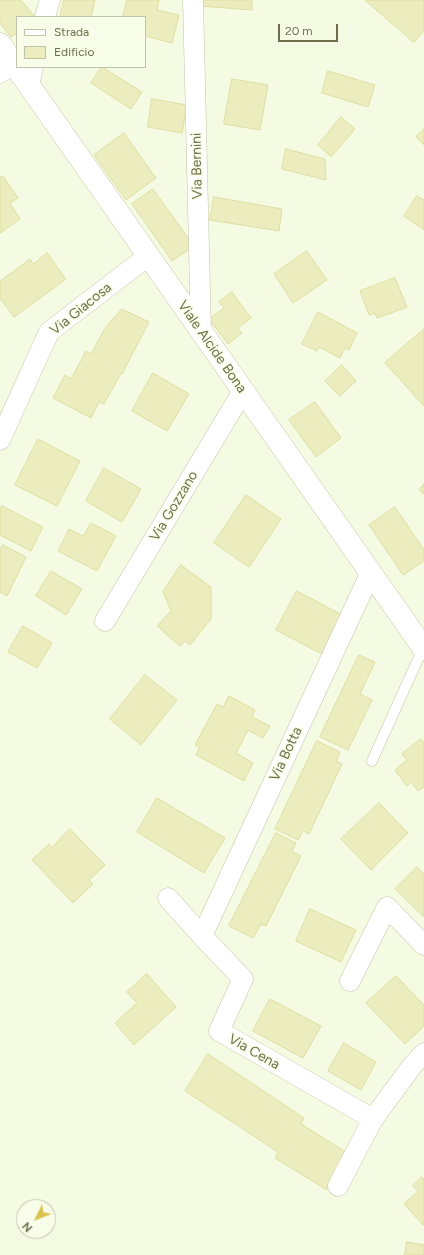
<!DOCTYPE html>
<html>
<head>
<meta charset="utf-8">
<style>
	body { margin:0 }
	#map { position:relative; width:424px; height:1255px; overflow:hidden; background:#f5fae3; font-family:Figtree,sans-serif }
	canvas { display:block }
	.legend { position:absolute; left:16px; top:16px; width:130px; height:52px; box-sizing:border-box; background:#f8fde9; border:1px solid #c1c4aa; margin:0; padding:5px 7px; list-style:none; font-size:12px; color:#6f6f4c }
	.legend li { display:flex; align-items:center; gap:8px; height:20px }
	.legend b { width:20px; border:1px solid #c1c4aa }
	.north { position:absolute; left:16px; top:1199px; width:40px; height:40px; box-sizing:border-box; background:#f8fde9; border:1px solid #c1c4aa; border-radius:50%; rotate:227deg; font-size:11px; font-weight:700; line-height:16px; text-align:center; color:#6f6f4c }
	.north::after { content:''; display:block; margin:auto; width:14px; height:18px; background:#d9c453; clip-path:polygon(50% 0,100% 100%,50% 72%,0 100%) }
	.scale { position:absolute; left:278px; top:24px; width:60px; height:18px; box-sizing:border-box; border:2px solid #6f6f4c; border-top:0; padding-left:5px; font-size:12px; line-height:14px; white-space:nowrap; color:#6f6f4c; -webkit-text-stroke:3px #f8fde9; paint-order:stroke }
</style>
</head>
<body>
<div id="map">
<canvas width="424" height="1255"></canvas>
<ul class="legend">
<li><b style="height:5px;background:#fff"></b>Strada</li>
<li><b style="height:11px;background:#ecedbe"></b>Edificio</li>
</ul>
<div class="north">N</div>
<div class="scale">20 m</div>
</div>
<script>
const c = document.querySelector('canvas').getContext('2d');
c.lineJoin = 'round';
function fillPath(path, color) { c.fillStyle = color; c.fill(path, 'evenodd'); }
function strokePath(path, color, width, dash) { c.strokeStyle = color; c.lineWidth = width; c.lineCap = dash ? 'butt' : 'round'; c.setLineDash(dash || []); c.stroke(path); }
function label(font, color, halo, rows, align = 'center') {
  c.font = font + ' Figtree,sans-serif'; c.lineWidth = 3.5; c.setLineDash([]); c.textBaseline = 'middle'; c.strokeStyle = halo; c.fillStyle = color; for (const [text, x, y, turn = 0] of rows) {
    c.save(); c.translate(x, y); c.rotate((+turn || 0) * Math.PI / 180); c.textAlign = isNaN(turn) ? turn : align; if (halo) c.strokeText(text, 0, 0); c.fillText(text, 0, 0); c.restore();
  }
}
const building = new Path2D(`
	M0,0H21L35,17H17V33L11,37L0,23Z
	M64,0H95L91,17H60Z
	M127,0H159L157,10L179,15L172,43L145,36V17H123Z
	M201,0H252V10L200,6Z
	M365,0H424V31L414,42Z
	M102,67L142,92L131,109L91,83Z
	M328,71L375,85L368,107L322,93Z
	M232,79L268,85L260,130L224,124Z
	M152,99L187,105L182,133L148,127Z
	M341,117L355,129L331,157L318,145Z
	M424,129V145L416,137Z
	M124,133L156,178L126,200L94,155Z
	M286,149L325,159L326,180L282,169Z
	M3,176L18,198L10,203L20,219L0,233V178Z
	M153,189L194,246L172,261L132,204Z
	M417,196L424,200V230L404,216Z
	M214,197L282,209L279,231L210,220Z
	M307,251L327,280L293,303L274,274Z
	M47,253L66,279L14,317L0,298V281L30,259L33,264Z
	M395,278L407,307L377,318L375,313L369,315L360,291Z
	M232,292L251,318L238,328L242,333L228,344L209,319L224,308L219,302Z
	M122,309L149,322L122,374L121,373L104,404L99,402L91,418L53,398L65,375L71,379L86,351L91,354L105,328Z
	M318,312L357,333L349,350L345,348L340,358L319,347L317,351L302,344Z
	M424,329V406L385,363Z
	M342,365L356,381L340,396L325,381Z
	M153,373L189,394L167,431L132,411Z
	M315,402L341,438L316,457L289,420Z
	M38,439L80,461L57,506L15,485Z
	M104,468L141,489L122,522L86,501Z
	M424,484V494L419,490Z
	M246,495L281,519L249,567L214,543Z
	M2,506L43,527L31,551L0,535V509Z
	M395,507L424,550V561L403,575L369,525Z
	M91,523L116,536L97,571L58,551L69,529L83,536Z
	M3,545L26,557L7,596L0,592V550Z
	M181,565L211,587V619L190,645L185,641L180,646L157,626L171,611L163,592Z
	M51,571L82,589L66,615L36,596Z
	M297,591L342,615L322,654L276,630Z
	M23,626L52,643L37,668L8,652Z
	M359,655L375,662L360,694L372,700L348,750L320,737Z
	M145,675L177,700L141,745L110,719Z
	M229,696L255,710L252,717L270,726L263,738L248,730L236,753L253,763L244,781L196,755L200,747L195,745L217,704L223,707Z
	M421,739L424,743V787L418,791L411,782L407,786L395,770L407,760L402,754Z
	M317,741L340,752L336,761L342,764L309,834L303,831L298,840L275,829Z
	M157,798L225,838L204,873L137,832Z
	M379,803L408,833L371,870L341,839Z
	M70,829L105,865L89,880L93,884L73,903L32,860L49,844L52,847Z
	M276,833L296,843L292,851L301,856L266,926L261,924L253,938L229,926Z
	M417,867L424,874V917L395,889Z
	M310,909L356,930L341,962L296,941Z
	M147,974L176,1007L134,1045L115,1023L137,1003L127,992Z
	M396,976L424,1005V1026L405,1044L366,1003Z
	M270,999L321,1026L303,1058L253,1031Z
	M344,1043L376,1062L361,1090L328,1071Z
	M208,1054L304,1118L301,1124L346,1152L327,1190L275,1158L278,1152L185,1091Z
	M422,1177L424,1179V1226L404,1204L418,1191L413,1186Z
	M407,1242L424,1245V1255H405Z`);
fillPath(building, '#ecedbe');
strokePath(building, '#dddea0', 1);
const lane = new Path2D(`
	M372,761L423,648`);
const street = new Path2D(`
	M193,0L201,332
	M45,17L50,0
	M0,73L14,64
	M29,86L33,67
	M0,440L49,332L148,256
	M105,621L243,391
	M168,898L202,936L243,979L219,1031L373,1119
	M202,936L371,572
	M350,981L387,907L424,945
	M338,1186L373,1119L412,1066L424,1053`);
const secondary = new Path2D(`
	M0,44L424,649`);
strokePath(lane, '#c2c4a6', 11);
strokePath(street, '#c2c4a6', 21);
strokePath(secondary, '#c5c7a5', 23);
strokePath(lane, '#fff', 10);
strokePath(street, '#fff', 20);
strokePath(secondary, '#fff', 22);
label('14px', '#6f6f4c', '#f8fde9', [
	["Via Bernini",197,166,-91],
	["Via Giacosa",81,309,-39],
	["Viale Alcide Bona",212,347,55],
	["Via Gozzano",174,506,-59],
	["Via Botta",286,754,-65],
	["Via Cena",254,1052,30]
]);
</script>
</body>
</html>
